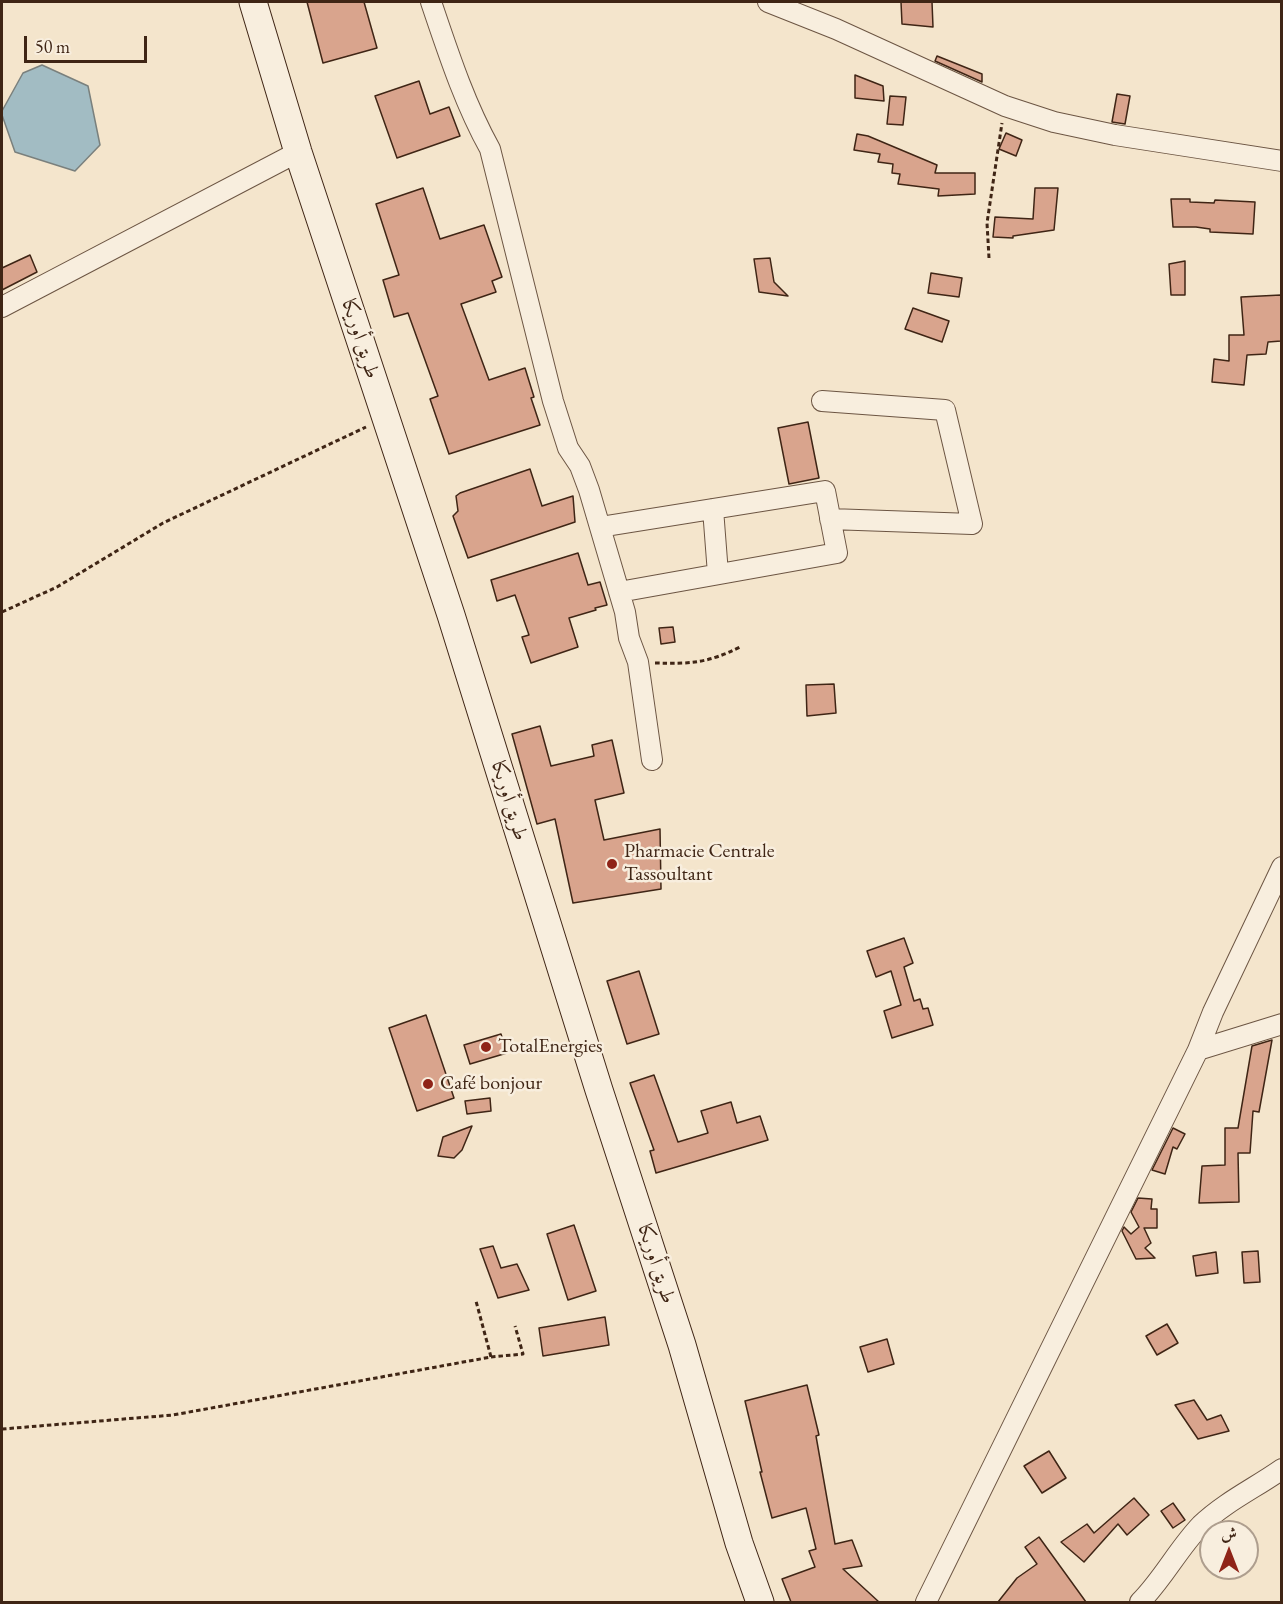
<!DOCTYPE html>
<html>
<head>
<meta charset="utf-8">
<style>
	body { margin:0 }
	#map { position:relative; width:1283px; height:1604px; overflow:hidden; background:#f4e5cc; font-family:"EB Garamond",Amiri,serif }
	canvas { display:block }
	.frame { position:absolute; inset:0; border:3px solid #3f2515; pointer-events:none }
	.north { position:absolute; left:1199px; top:1520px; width:60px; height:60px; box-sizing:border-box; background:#f8eede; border:2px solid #ae9e8e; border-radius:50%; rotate:0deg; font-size:16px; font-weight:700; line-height:24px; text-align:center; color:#3f2515 }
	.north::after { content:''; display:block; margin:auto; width:21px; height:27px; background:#8f2418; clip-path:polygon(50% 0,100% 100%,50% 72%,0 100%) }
	.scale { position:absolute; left:24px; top:36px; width:123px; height:27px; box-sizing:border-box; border:3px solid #3f2515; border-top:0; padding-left:8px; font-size:18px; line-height:21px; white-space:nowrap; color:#3f2515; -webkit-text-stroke:4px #f8eede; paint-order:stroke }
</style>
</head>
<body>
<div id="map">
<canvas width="1283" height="1604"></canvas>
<div class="frame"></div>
<div class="north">ش</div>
<div class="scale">50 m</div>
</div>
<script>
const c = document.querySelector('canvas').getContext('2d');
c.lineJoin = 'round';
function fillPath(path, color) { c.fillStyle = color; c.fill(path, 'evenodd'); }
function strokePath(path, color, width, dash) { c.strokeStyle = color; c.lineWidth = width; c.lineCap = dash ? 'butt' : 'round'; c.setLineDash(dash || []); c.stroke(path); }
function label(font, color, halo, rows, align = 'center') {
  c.font = font + ' "EB Garamond",Amiri,serif'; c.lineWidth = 5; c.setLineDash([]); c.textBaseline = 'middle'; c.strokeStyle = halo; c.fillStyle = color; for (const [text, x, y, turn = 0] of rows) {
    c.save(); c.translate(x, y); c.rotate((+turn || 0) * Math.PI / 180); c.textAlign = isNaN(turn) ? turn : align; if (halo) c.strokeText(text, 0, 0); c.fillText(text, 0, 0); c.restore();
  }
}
const water = new Path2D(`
	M42,65L88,86L100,145L75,171L15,152L2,115V111L23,73Z`);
fillPath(water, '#a2bcc3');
strokePath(water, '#7a807d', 1.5);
const building = new Path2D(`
	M307,2H364L377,48L323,63Z
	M901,2H932L933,27L902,24Z
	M937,56L982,74V82L935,61Z
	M855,75L883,86L884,101L855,98Z
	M419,81L430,114L449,107L460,136L397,158L375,96Z
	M1117,94L1130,96L1125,124L1112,122Z
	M890,96L906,97L903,125L887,124Z
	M1006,133L1022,140L1016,156L999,149Z
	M857,134L868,136L937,165L935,173H975V194L938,196L939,189L898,184L900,174L892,173L893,164L878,162L880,154L854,150Z
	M423,188L440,239L484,225L502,277L492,281L496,292L461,304L489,380L525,368L534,397L531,398L540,425L449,454L430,399L438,396L408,313L394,317L383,280L399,275L376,204Z
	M1035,188H1058L1054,230L1013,236V238L993,237L995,217L1033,219Z
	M1171,199H1190V202L1214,203L1215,200L1255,202L1253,234L1210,232V229L1196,227H1173Z
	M30,255L37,272L2,290V268Z
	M770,258L774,282L788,296L759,292L754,259Z
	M1185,261V295H1171L1169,264Z
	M931,273L962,278L959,297L928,293Z
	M1281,295V341L1268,342L1266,354L1247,355L1244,385L1212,382L1214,359L1229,361V335H1244L1241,297Z
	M913,308L949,321L942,342L905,329Z
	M808,422L819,478L789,484L778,428Z
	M530,469L542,506L573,496L575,522L468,558L453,516L458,511L456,496L460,493Z
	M578,553L588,585L600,582L607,605L595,608L596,610L569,618L578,647L531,663L522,637L529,635L515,595L497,601L491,580Z
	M673,627L675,642L661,644L659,628Z
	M834,684L836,713L807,716L806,685Z
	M540,726L551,766L594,756L592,745L612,740L624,793L595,800L604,840L660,829L661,889L573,903L555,819L537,824L512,734Z
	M904,938L913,963L904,967L914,1001L920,999L923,1009L928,1008L933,1025L892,1038L884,1011L901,1005L891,971L876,977L867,951Z
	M639,971L659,1034L627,1044L607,981Z
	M426,1015L454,1098L417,1111L389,1028Z
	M501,1034L507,1053L470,1064L464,1045Z
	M1272,1040L1259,1112L1253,1111L1250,1153H1238L1239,1202L1199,1203L1202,1166L1225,1165V1128H1238L1252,1046Z
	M654,1075L678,1142L708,1133L701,1111L731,1102L737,1123L760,1116L768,1140L656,1173L650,1151L654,1150L630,1083Z
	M490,1098L491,1111L467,1114L465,1101Z
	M472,1126L462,1150L454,1158L438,1156L443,1137Z
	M1173,1128L1185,1134L1177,1149L1173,1147L1165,1174L1152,1170Z
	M1138,1198L1152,1199L1151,1209H1157V1228H1144L1151,1243L1145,1248L1155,1258L1136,1259L1122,1231L1124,1227L1131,1234L1139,1227L1131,1212Z
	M574,1225L596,1291L568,1300L547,1234Z
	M493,1246L501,1268L517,1264L529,1290L498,1298L480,1249Z
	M1258,1251L1260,1282L1244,1283L1242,1252Z
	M1216,1252L1218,1273L1196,1276L1193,1256Z
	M605,1317L609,1345L543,1356L539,1328Z
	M1167,1324L1178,1343L1157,1355L1146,1336Z
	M887,1339L894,1364L868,1372L860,1347Z
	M807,1385L819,1435L816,1436L835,1544L852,1540L862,1566L843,1569L879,1602H791L782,1579L815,1567L809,1551L816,1549L806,1508L772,1518L760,1472H762L745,1401Z
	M1194,1400L1207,1420L1221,1415L1229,1431L1198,1439L1175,1405Z
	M1049,1451L1066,1478L1042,1493L1024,1466Z
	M1134,1498L1149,1515L1127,1535L1118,1524L1084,1562L1061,1542L1087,1524L1094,1533Z
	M1173,1503L1185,1520L1173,1528L1161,1511Z
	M1039,1537L1086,1602H998L1017,1578L1037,1564L1025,1547Z`);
fillPath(building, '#d9a48d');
strokePath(building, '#3f2515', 1.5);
const street = new Path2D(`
	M431,2C448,52 464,102 490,149L553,401L568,448L580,466L589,490L625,612L629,638L638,662L652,760
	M768,2L836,29L1005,106L1054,122L1115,135L1282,161
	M2,307L298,152
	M822,401L945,410L972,524L830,519
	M713,509L718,574
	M600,527L825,491L837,553L619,592
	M1198,1050L1282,1024
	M926,1602L1198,1050L1213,1012L1282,867
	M1140,1602C1163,1579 1178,1549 1201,1525C1225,1502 1255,1488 1282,1469`);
const secondary = new Path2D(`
	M253,2L298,152L451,615L599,1090L682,1345L739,1543L760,1602`);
strokePath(street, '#6c5543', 22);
strokePath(secondary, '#3f2515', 29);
strokePath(new Path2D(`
	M989,258L987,223L1002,123
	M2,612L57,587L163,523L366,427
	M655,663C691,664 708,663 740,647
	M491,1357L523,1354L515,1326
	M2,1429L173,1415L491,1357L476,1301`), '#3f2515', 3, [4.5, 3]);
strokePath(street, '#f8eede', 20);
strokePath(secondary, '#f8eede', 27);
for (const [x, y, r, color] of [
	[612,864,6,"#8f2418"],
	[486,1047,6,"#8f2418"],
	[428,1084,6,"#8f2418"]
]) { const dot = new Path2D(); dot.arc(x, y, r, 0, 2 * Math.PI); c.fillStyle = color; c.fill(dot); strokePath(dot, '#f8eede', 2); }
label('20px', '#3f2515', '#f8eede', [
	["طريق أوريكا",360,339,72],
	["طريق أوريكا",509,801,73],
	["طريق أوريكا",656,1264,72]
]);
label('20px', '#3f2515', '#f8eede', [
	["Pharmacie Centrale",624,852],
	["Tassoultant",624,875],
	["TotalEnergies",498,1047],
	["Café bonjour",440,1084]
], 'left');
</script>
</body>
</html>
